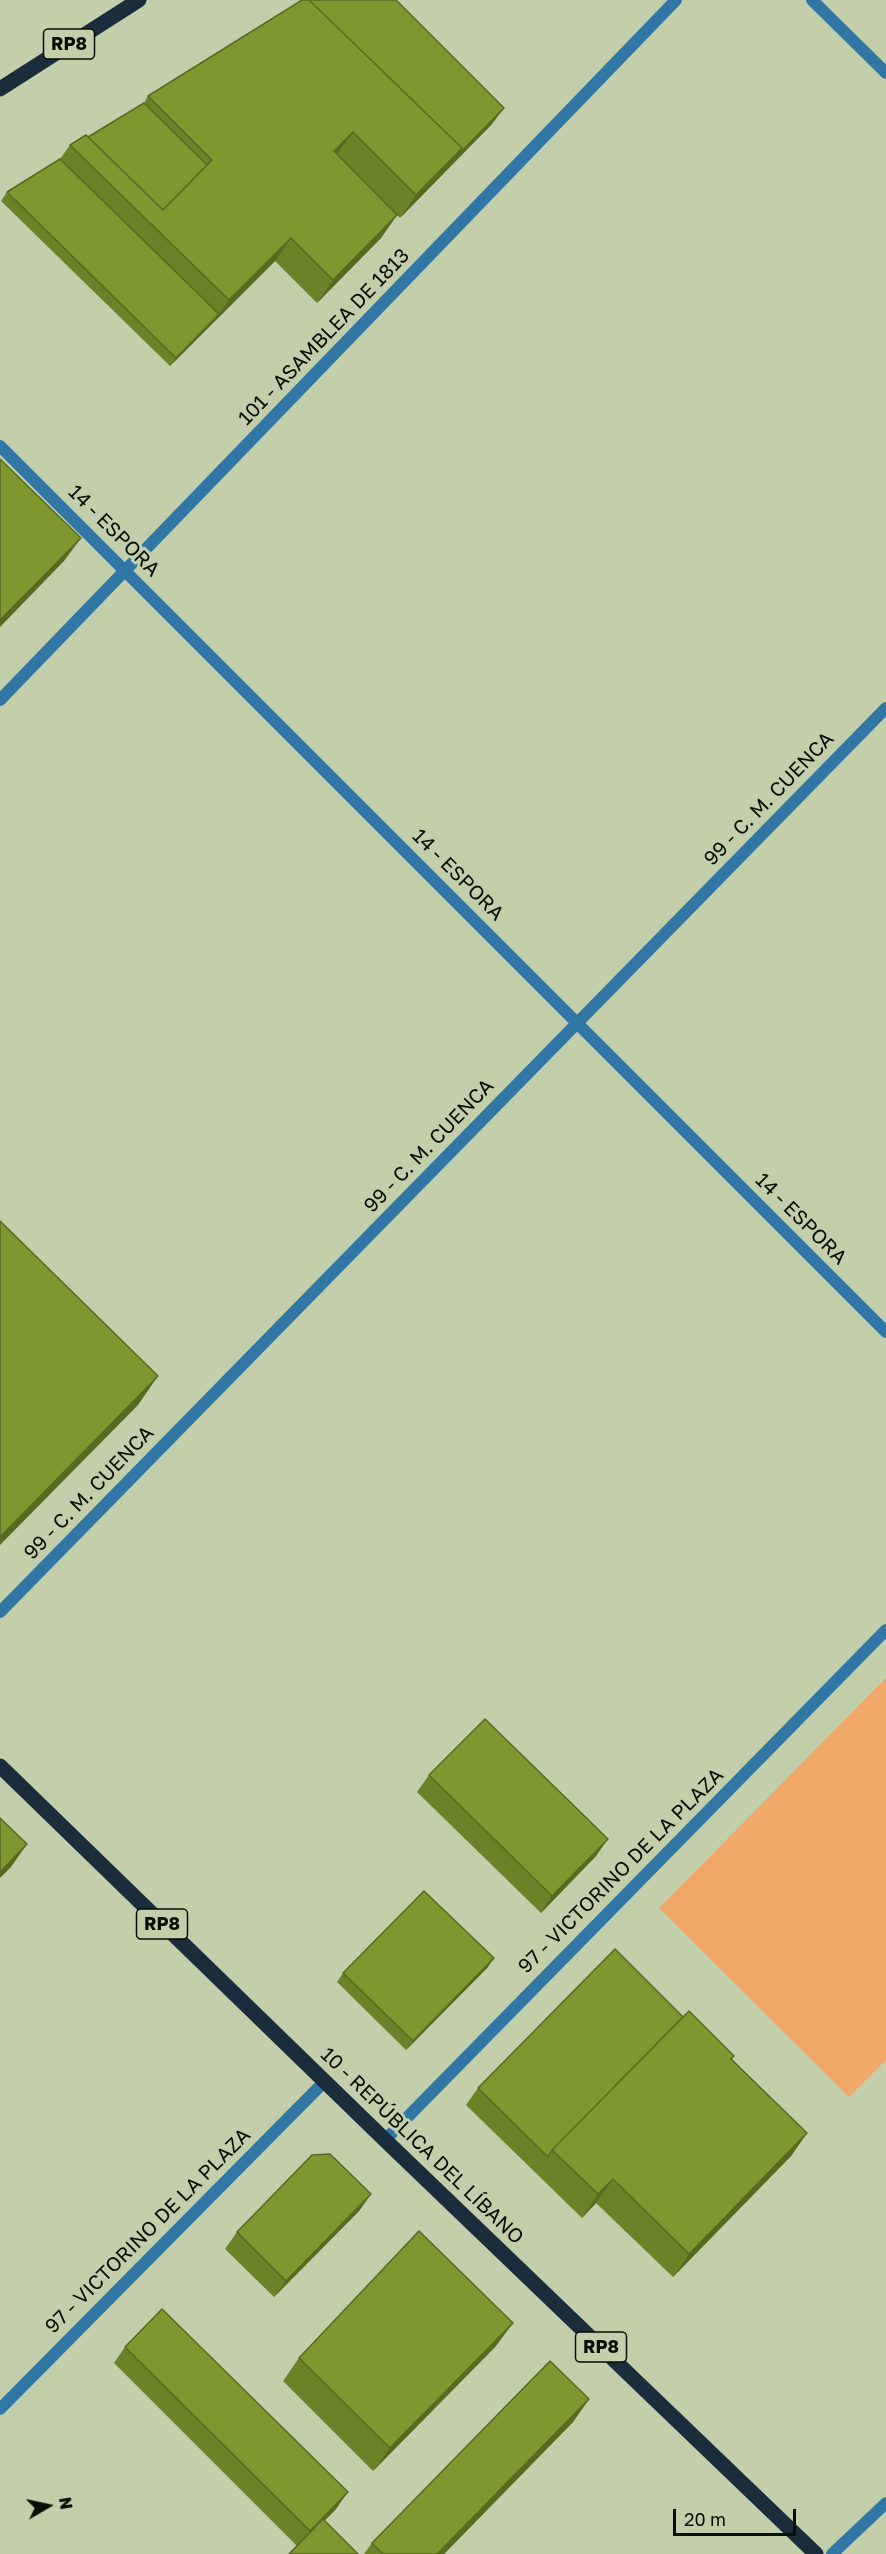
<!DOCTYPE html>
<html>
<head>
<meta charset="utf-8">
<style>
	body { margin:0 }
	#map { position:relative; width:886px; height:2554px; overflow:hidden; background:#c3cfaa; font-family:"Golos Text",sans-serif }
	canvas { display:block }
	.north { position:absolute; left:18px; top:2476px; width:60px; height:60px; -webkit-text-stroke:4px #c3cfaa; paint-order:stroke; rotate:81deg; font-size:16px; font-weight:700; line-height:24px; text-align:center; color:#090d03 }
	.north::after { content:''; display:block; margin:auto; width:21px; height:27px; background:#090d03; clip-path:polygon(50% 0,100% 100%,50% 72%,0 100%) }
	.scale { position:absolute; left:673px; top:2509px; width:123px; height:27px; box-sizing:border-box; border:3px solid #090d03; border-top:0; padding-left:8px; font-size:18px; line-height:21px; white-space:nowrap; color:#090d03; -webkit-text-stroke:4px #c3cfaa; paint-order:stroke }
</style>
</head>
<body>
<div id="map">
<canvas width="886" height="2554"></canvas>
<div class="north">N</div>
<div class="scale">20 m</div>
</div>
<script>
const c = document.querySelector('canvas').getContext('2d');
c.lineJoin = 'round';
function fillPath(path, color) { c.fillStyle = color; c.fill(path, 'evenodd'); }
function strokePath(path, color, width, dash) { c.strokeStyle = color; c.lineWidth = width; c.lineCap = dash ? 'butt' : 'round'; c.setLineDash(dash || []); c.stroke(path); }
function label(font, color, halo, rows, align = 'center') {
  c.font = font + ' "Golos Text",sans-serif'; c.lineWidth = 6; c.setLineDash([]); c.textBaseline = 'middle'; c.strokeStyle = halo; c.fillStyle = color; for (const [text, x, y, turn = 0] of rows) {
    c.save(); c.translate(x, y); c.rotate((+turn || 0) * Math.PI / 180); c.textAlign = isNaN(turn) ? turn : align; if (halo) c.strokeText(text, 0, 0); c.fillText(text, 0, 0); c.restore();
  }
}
fillPath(new Path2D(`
	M886,1678V2060L849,2097L659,1908Z`), '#efa868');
strokePath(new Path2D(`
	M812,0L886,73
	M0,446L886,1332
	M0,700L676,0
	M0,1612L886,708
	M385,2140L886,1630
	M0,2409L325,2081
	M832,2554L886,2503`), '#3177a6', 12);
strokePath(new Path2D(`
	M0,89L139,0
	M0,1766L385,2140L816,2554`), '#192d3c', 15);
fillPath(new Path2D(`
	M148,96L492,124L400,218L397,215L381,238L317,303L275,261L170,366L1,201L7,192L60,159L70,145L88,137L144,103Z
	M429,1775L596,1856L541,1913L417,1792Z
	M488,1967L406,2050L337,1982L343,1973Z
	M683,2017L731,2059L807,2133L791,2156L673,2277L596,2203L582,2218L466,2105L478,2088Z
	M371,2194L359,2211L274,2297L225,2249L237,2232Z
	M496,2346L373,2471L283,2381L299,2358Z
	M125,2347L336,2509L297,2546L114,2363Z
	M589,2399L573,2422L444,2554H364L372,2543Z`), '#6c8228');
fillPath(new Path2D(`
	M504,108L492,124L400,218L416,195Z
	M353,132L336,155L334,151Z
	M397,215L381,238L317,303L333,280Z
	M291,238L275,261L170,366L176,358L219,314L229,300Z
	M81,538L64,561L0,627V620Z
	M158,1376L138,1405L0,1545V1537Z
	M608,1839L596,1856L541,1913L552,1896Z
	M27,1844L11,1867L0,1878V1872Z
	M494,1958L488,1967L406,2050L413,2041Z
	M807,2133L791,2156L673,2277L689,2254Z
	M613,2179L596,2203L582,2218L598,2194Z
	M371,2194L359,2211L274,2297L286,2281Z
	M513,2323L496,2346L373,2471L390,2448Z
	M589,2399L573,2422L444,2554H437Z
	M348,2492L336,2509L299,2547L310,2531Z`), '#586a21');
const building = new Path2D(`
	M302,0H309L462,148L416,195L353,132L334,151L397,215L333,280L291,238L229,300L70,145L86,135L163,210L212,160L148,96Z
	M309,0H396L504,108L458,155L462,148Z
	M144,103L207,165L163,210L88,137Z
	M60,159L219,314L176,358L7,192Z
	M0,459L81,538L0,620Z
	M0,1221L158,1376L0,1537Z
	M485,1719L608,1839L552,1896L429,1775Z
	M0,1818L27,1844L0,1872Z
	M424,1891L494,1958L413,2041L343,1973Z
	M615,1949L683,2017L552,2150L548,2157L478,2088Z
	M689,2011L734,2056L731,2059L807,2133L689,2254L613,2179L598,2194L552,2150Z
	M330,2154L371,2194L286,2281L237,2232L312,2155Z
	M419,2231L513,2323L390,2448L299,2358Z
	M162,2309L348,2492L310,2531L125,2347Z
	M550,2361L589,2399L437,2554H383L372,2543Z
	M323,2519L358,2554H289Z`);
fillPath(building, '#7e972f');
strokePath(building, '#586a21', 1.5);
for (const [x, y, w] of [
	[69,44,51],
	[162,1924,51],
	[601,2347,51]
]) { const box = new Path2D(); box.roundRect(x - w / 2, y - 15, w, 30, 4.5); c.fillStyle = '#c3cfaa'; c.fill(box); strokePath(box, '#090d03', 1.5); }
label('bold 18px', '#090d03', null, [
	["RP8",69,44],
	["RP8",162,1924],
	["RP8",601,2347]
]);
label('20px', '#090d03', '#c3cfaa', [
	["101 - ASAMBLEA DE 1813",324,337,-46],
	["14 - ESPORA",114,531,45],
	["99 - C. M. CUENCA",769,799,-46],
	["14 - ESPORA",458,875,45],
	["99 - C. M. CUENCA",429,1146,-46],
	["14 - ESPORA",801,1219,45],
	["99 - C. M. CUENCA",89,1493,-46],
	["97 - VICTORINO DE LA PLAZA",621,1871,-45],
	["10 - REPÚBLICA DEL LÍBANO",422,2146,44],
	["97 - VICTORINO DE LA PLAZA",148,2231,-45]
]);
</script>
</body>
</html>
